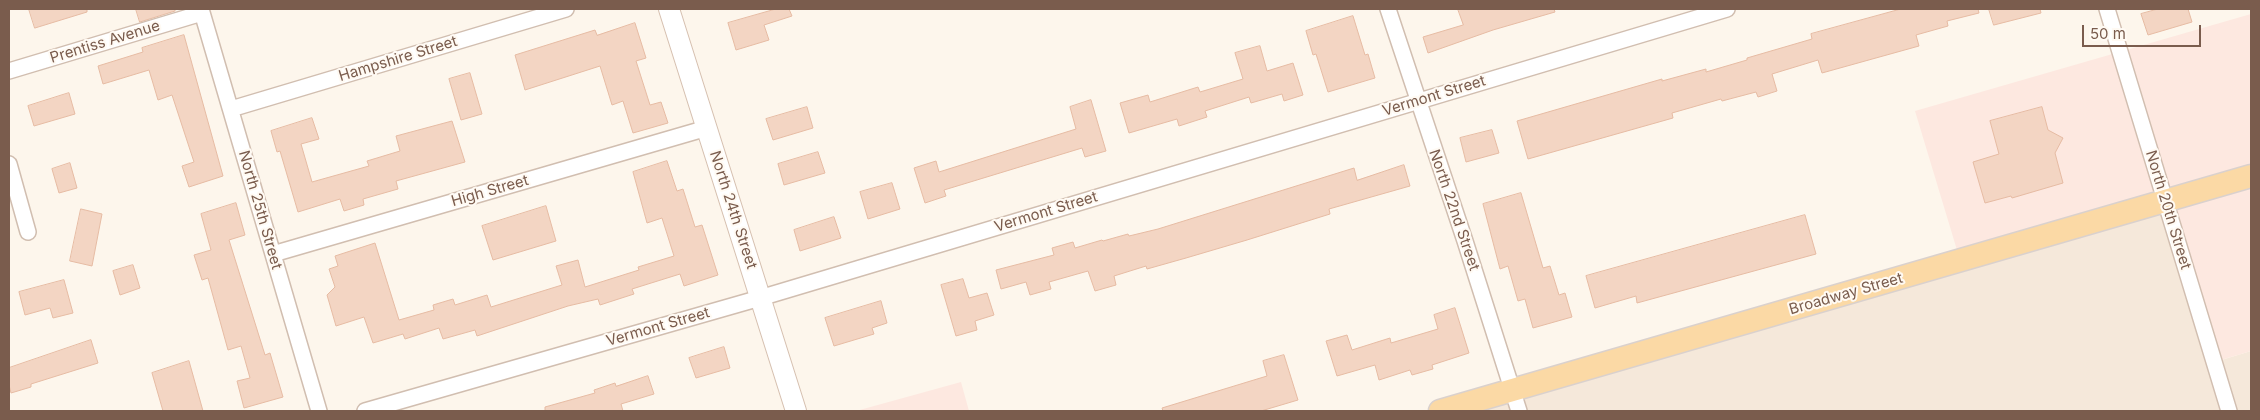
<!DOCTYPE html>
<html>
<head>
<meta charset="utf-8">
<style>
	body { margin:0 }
	#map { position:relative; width:2260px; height:420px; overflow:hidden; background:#fdf6ec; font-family:Inter,sans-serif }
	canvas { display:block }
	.frame { position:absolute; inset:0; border:10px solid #7a5c4d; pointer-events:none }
	.scale { position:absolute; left:2082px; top:25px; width:119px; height:22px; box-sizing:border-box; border:2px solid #7a5c4d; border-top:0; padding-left:6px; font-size:15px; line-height:18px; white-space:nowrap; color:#7a5c4d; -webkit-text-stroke:4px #fffaf3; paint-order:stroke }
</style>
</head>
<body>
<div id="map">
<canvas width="2260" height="420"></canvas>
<div class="frame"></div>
<div class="scale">50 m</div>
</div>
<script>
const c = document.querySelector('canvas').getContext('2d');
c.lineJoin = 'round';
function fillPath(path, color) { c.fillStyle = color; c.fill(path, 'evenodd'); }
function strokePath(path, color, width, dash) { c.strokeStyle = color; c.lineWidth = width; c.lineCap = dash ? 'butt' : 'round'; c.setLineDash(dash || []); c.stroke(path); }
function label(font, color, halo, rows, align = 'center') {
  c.font = font + ' Inter,sans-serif'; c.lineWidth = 4; c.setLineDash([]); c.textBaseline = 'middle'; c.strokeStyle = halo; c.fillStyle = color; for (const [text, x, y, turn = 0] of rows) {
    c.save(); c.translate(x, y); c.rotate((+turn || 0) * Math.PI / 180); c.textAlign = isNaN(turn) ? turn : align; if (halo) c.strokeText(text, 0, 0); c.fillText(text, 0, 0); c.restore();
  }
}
fillPath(new Path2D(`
	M2165,201L2215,362L2251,351V411H1440Z`), '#f5e8da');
fillPath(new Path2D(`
	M2251,14V351L2214,362L2165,201L1960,260L1915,111Z
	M961,382L969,411H856Z`), '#fde8e0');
const building = new Path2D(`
	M29,9H87V12L35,28Z
	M136,9H175V11L140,22Z
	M776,9H789L792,16L764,25L769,40L736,50L728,23Z
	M1458,9H1554L1555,12L1493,30L1428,53L1423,37L1463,25Z
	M1901,9H1978L1979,13L1947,21L1948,26L1916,35L1919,46L1822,73L1818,60L1772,74L1777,91L1758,97L1756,92L1722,101L1721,99L1672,113L1673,118L1528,159L1517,121L1662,79V81L1706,69V72L1747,60V58L1812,39L1811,34Z
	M1989,9H2040L2041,13L1994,25Z
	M2158,9H2188L2192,22L2148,35L2141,14Z
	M1353,16L1365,55L1368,54L1375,78L1328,92L1316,54L1313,55L1306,31Z
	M635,23L646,58L636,61L650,105L661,102L668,123L633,133L623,101L612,105L600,66L525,90L515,55L595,30L597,35Z
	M184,35L223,176L189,187L182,166L194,162L172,95L158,100L149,70L103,84L98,66L143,52L142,48Z
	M1260,46L1267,71L1293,63L1303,95L1284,101L1282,94L1251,103L1249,97L1205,111L1207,117L1179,126L1177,119L1129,133L1120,103L1148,95L1150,102L1198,87L1200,92L1243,79L1235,53Z
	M470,73L482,114L461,120L449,79Z
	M69,93L75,114L34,126L28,106Z
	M1091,100L1106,151L1085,157L1082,148L944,190L946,196L925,203L914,168L936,161L939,172L1076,129L1070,107Z
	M807,107L813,128L773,140L766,119Z
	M2042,107L2048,130L2063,138L2055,153L2063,183L2012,198L2011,196L1985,203L1973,162L1999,154L1990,121Z
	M312,118L319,139L301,144L312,182L369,166L367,161L400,151L396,136L452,121L465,162L396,181L398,189L363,199L364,205L344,211L340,199L298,212L280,151L277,152L271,131Z
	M1492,130L1499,153L1466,162L1460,138Z
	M818,152L825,173L784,185L778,164Z
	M667,161L677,191L683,189L695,227L702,225L718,275L684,286L680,274L632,289L634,294L600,305L598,299L568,306L477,336L475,330L443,339L439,328L405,339L403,334L373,343L364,317L336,326L327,295L335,287L329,269L338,266L335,256L375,243L399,320L434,310L433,305L453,299L455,305L487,295L491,307L562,285L556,266L578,260L585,287L639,270L638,267L674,256L662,218L647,223L633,172Z
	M70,163L77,188L59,193L52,169Z
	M1404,165L1410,186L1329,209L1330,214L1247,240L1186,258L1147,269L1146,266L1114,276L1116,285L1095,291L1088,271L1049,282L1051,289L1030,295L1026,282L1001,289L996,270L1054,255L1052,248L1073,242L1075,248L1102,240L1103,241L1128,234L1129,236L1158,229L1354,168L1357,180Z
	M892,183L900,209L868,219L860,192Z
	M1521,193L1543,268L1550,266L1559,295L1565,293L1572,317L1533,328L1525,299L1518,301L1508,266L1500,269L1483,204Z
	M236,203L245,235L229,240L265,355L270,353L283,397L244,408L237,381L250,378L241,346L228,350L208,278L202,280L194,255L211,250L201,214Z
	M546,206L556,241L493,260L482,226Z
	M81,209L102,214L92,266L70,261Z
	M1805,215L1816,254L1637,303L1636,296L1595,308L1586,276Z
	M834,217L841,238L800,251L794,230Z
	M133,265L140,288L120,295L113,271Z
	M963,279L969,298L987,293L994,315L975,321L977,330L956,336L941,285Z
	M64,280L73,313L53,318L50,308L25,315L19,292Z
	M881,301L887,323L872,328L874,334L834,346L825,318Z
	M1455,308L1469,353L1432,365L1433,369L1412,375L1410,370L1379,380L1375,365L1337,376L1326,341L1347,335L1352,350L1390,338L1391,343L1438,329L1434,315Z
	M91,340L98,363L31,384V387L11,393L9,385V368Z
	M724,347L730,368L696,378L689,358Z
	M1284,355L1298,400L1261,411H1163L1162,408L1267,376L1263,361Z
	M189,361L203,411H163L152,373Z
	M648,376L654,394L621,404L623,411H545V407L595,393L594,390L615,383L616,386Z`);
fillPath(building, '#f3d5c3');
strokePath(building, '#e6bba3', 1);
const minor = new Path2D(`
	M201,9L319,411
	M1388,9L1465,241L1519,411
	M2107,9L2229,411
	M9,71L202,13
	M231,109L566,9
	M9,164L28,232
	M273,254L707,128
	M365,411L760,298L1727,9`);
const secondary = new Path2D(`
	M669,9L796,411`);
const primary = new Path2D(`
	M1440,411L2251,176`);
strokePath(minor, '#d1beb0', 18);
strokePath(secondary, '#d6c0b0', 22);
strokePath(primary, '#dad1cd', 25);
strokePath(minor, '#fff', 15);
strokePath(secondary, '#fff', 20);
strokePath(primary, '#fbd9a5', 22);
label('15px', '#7a5c4d', '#fffaf3', [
	["Prentiss Avenue",105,42,-17],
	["Hampshire Street",398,59,-17],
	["Vermont Street",1434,96,-17],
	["High Street",490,191,-16],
	["North 25th Street",260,210,74],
	["North 24th Street",733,210,72],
	["North 22nd Street",1454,210,71],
	["North 20th Street",2168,210,73],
	["Vermont Street",1046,212,-17],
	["Broadway Street",1846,294,-16],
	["Vermont Street",658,327,-16]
]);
</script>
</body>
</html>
